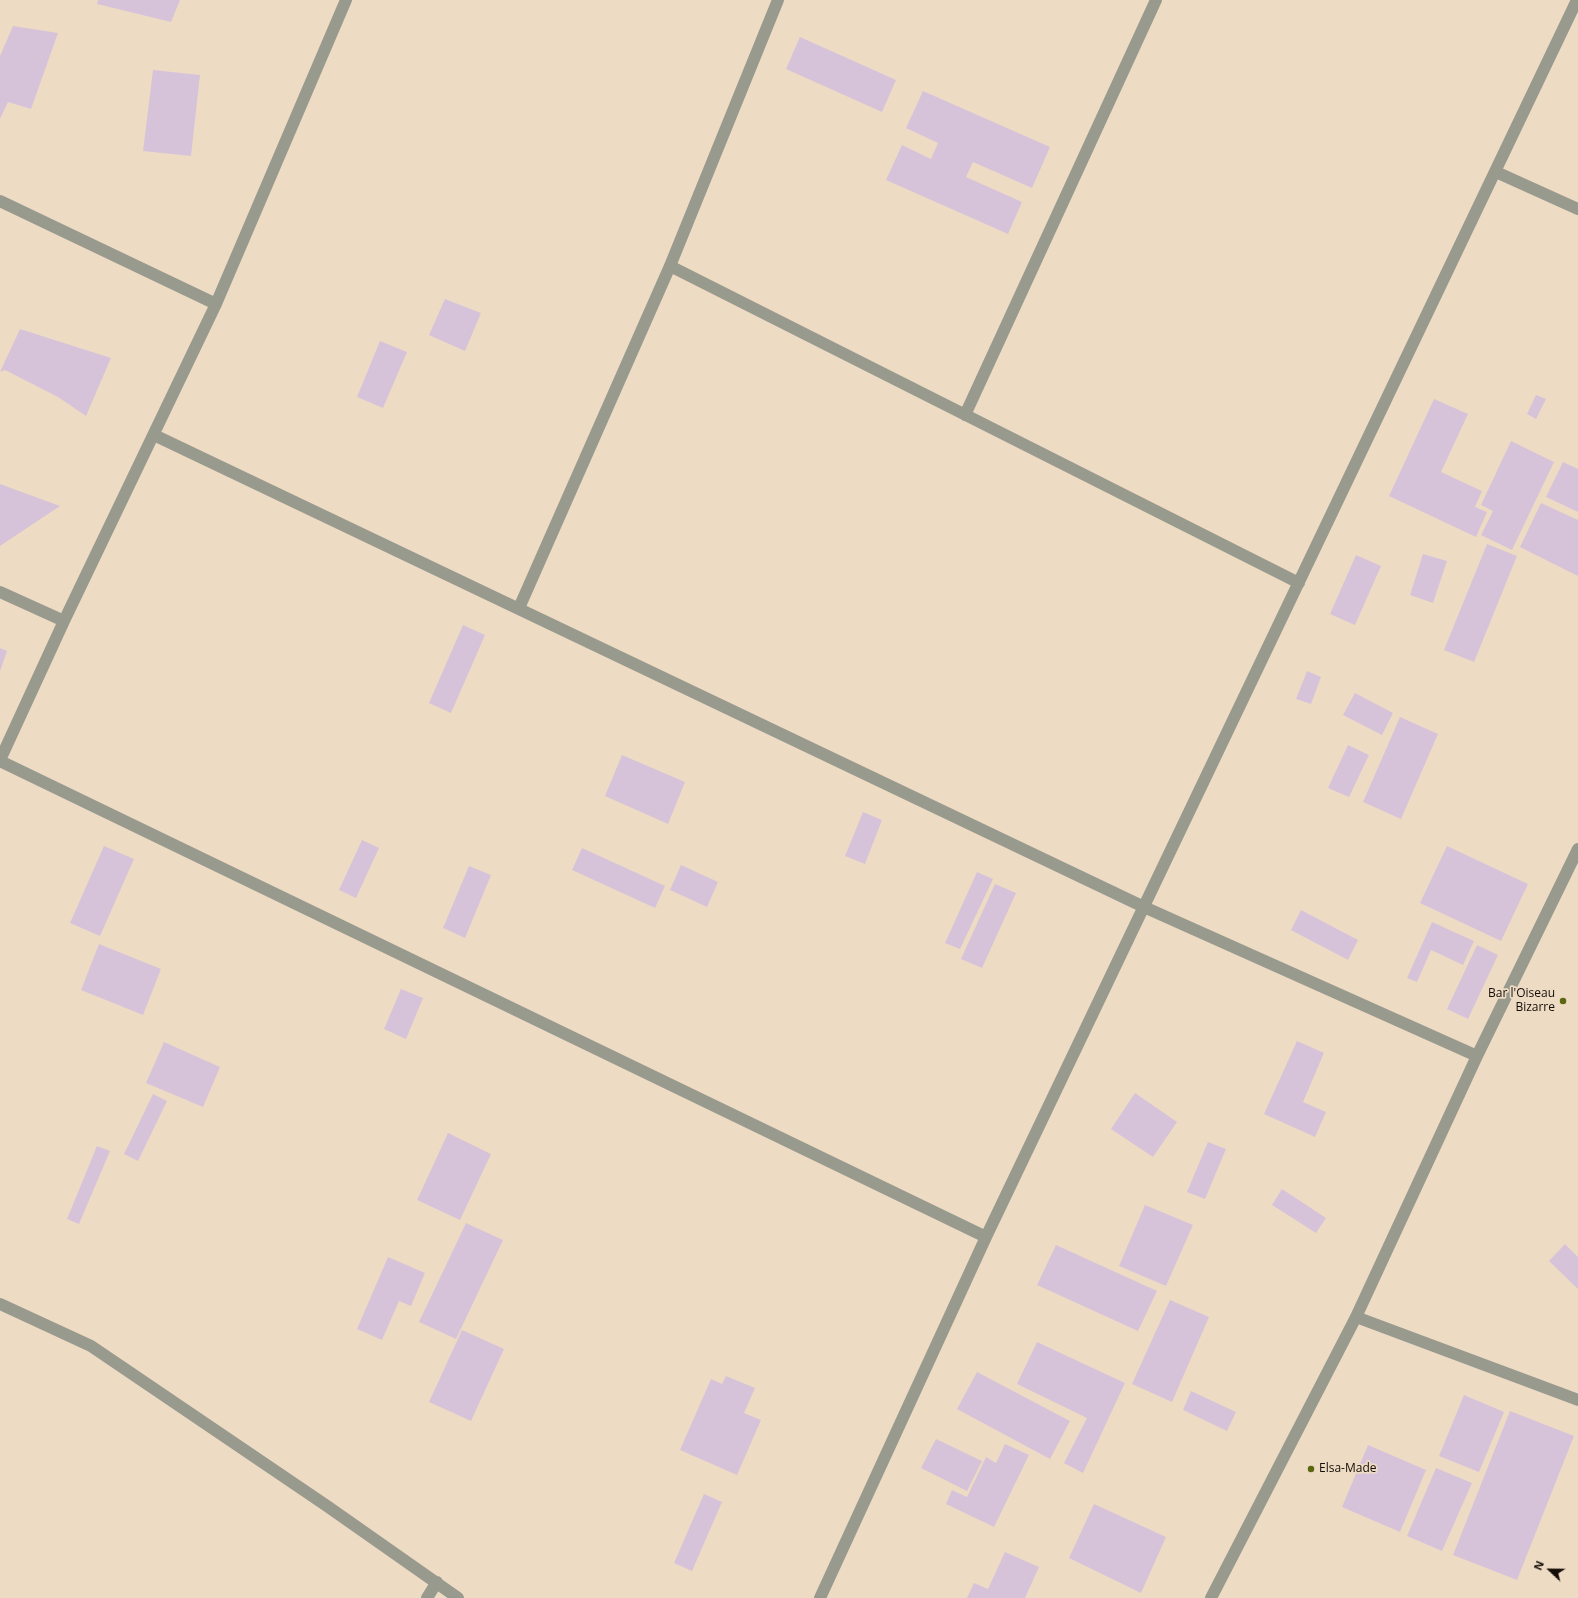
<!DOCTYPE html>
<html>
<head>
<meta charset="utf-8">
<style>
	body { margin:0 }
	#map { position:relative; width:1578px; height:1598px; overflow:hidden; background:#eedbc4; font-family:"Open Sans",sans-serif }
	canvas { display:block }
	.north { position:absolute; left:1530px; top:1550px; width:40px; height:40px; -webkit-text-stroke:3px #eedbc4; paint-order:stroke; rotate:292deg; font-size:11px; font-weight:700; line-height:16px; text-align:center; color:#130d06 }
	.north::after { content:''; display:block; margin:auto; width:14px; height:18px; background:#130d06; clip-path:polygon(50% 0,100% 100%,50% 72%,0 100%) }
</style>
</head>
<body>
<div id="map">
<canvas width="1578" height="1598"></canvas>
<div class="north">N</div>
</div>
<script>
const c = document.querySelector('canvas').getContext('2d');
c.lineJoin = 'round';
function fillPath(path, color) { c.fillStyle = color; c.fill(path, 'evenodd'); }
function strokePath(path, color, width, dash) { c.strokeStyle = color; c.lineWidth = width; c.lineCap = dash ? 'butt' : 'round'; c.setLineDash(dash || []); c.stroke(path); }
function label(font, color, halo, rows, align = 'center') {
  c.font = font + ' "Open Sans",sans-serif'; c.lineWidth = 3.5; c.setLineDash([]); c.textBaseline = 'middle'; c.strokeStyle = halo; c.fillStyle = color; for (const [text, x, y, turn = 0] of rows) {
    c.save(); c.translate(x, y); c.rotate((+turn || 0) * Math.PI / 180); c.textAlign = isNaN(turn) ? turn : align; if (halo) c.strokeText(text, 0, 0); c.fillText(text, 0, 0); c.restore();
  }
}
fillPath(new Path2D(`
	M98,0H180L171,22L97,4Z
	M13,26L58,33L31,109L8,102L0,119V56Z
	M800,37L896,80L882,112L786,69Z
	M153,70L200,75L191,156L143,151Z
	M923,91L1050,147L1032,188L973,162L966,177L1022,202L1008,234L886,180L902,145L931,159L938,143L906,128Z
	M445,299L481,313L465,351L429,335Z
	M20,329L111,358L86,416L58,397L5,370L0,372Z
	M380,341L407,352L383,408L357,397Z
	M1536,395L1546,399L1536,419L1527,414Z
	M1434,399L1468,414L1441,472L1482,491L1475,507L1487,512L1476,537L1389,496Z
	M1511,441L1554,462L1512,550L1481,535L1493,511L1481,505Z
	M1563,462L1578,469V512L1546,497Z
	M0,484L60,506L0,546Z
	M1541,503L1578,520V576L1520,547Z
	M1487,544L1517,556L1474,662L1444,650Z
	M1423,554L1447,561L1433,603L1410,595Z
	M1356,555L1381,566L1355,625L1330,614Z
	M463,625L485,635L451,713L429,703Z
	M0,648L7,651L0,671Z
	M1307,671L1321,677L1311,704L1296,699Z
	M1355,693L1393,713L1382,735L1343,715Z
	M1400,717L1438,734L1401,819L1363,802Z
	M1348,745L1369,755L1349,797L1328,788Z
	M622,755L685,782L668,824L605,796Z
	M863,812L882,820L865,864L845,856Z
	M362,840L379,848L356,898L339,890Z
	M104,846L134,859L100,936L70,923Z
	M1447,846L1528,884L1501,941L1420,903Z
	M582,848L665,886L655,908L572,870Z
	M681,865L718,882L707,907L670,890Z
	M469,866L491,875L465,938L443,928Z
	M977,872L993,879L960,949L945,943Z
	M995,884L1016,893L982,968L961,959Z
	M1301,910L1358,940L1348,960L1291,930Z
	M1432,922L1474,941L1463,965L1431,950L1417,982L1407,978Z
	M99,944L161,969L143,1015L81,990Z
	M1477,945L1498,955L1468,1019L1447,1009Z
	M401,989L423,998L406,1039L384,1029Z
	M1297,1041L1324,1053L1303,1102L1326,1112L1315,1137L1264,1114Z
	M164,1042L220,1067L203,1107L146,1083Z
	M1135,1093L1177,1122L1153,1157L1111,1129Z
	M153,1094L167,1101L138,1161L124,1154Z
	M448,1133L491,1154L460,1220L417,1200Z
	M1208,1142L1226,1149L1205,1199L1187,1192Z
	M97,1146L110,1151L79,1224L67,1219Z
	M1282,1189L1326,1218L1316,1233L1272,1205Z
	M1145,1205L1193,1225L1166,1286L1119,1266Z
	M466,1223L503,1240L456,1339L419,1322Z
	M1565,1244L1578,1257V1289L1549,1261Z
	M1056,1245L1157,1291L1138,1331L1037,1285Z
	M388,1257L425,1273L411,1306L399,1301L382,1340L357,1329Z
	M1170,1300L1209,1317L1172,1402L1132,1384Z
	M462,1330L504,1349L471,1421L429,1402Z
	M1037,1342L1125,1383L1083,1473L1064,1463L1087,1418L1017,1384Z
	M977,1372L1070,1421L1050,1459L957,1409Z
	M726,1376L755,1388L744,1413L761,1420L737,1475L680,1450L711,1379L722,1384Z
	M1191,1391L1236,1412L1227,1431L1183,1410Z
	M1464,1395L1504,1412L1479,1472L1439,1456Z
	M1510,1411L1574,1436L1517,1580L1453,1555Z
	M936,1439L982,1461L967,1491L921,1468Z
	M1005,1444L1029,1455L994,1527L946,1504L952,1490L967,1497L986,1457L996,1463Z
	M1368,1445L1426,1470L1400,1532L1342,1507Z
	M1436,1468L1472,1483L1442,1551L1407,1536Z
	M704,1494L722,1502L692,1571L674,1563Z
	M1094,1504L1166,1537L1141,1593L1069,1558Z
	M1005,1552L1039,1567L1025,1598H967L974,1583L988,1589Z`), '#d7c3d9');
strokePath(new Path2D(`
	M1496,172L1578,209
	M0,201L216,304
	M670,266L1299,583
	M965,415L1156,0
	M154,435L1144,907L1477,1056
	M0,592L64,621
	M519,608L670,266L778,0
	M0,760L64,621L216,304L346,0
	M0,761L986,1237
	M0,1304L91,1346L327,1506L458,1598
	M1356,1317L1578,1400
	M427,1598L437,1582
	M820,1598L986,1237L1577,0
	M1211,1598L1356,1317L1477,1056L1578,849`), '#999a8e', 12);
for (const [x, y, r, color] of [
	[1563,1001,4,"#59670e"],
	[1311,1469,4,"#59670e"]
]) { const dot = new Path2D(); dot.arc(x, y, r, 0, 2 * Math.PI); c.fillStyle = color; c.fill(dot); strokePath(dot, '#eedbc4', 1.5); }
label('12px', '#130d06', '#eedbc4', [
	["Bar l'Oiseau",1555,994],
	["Bizarre",1555,1008],
	["Elsa-Made",1319,1469,"left"]
], 'right');
</script>
</body>
</html>
